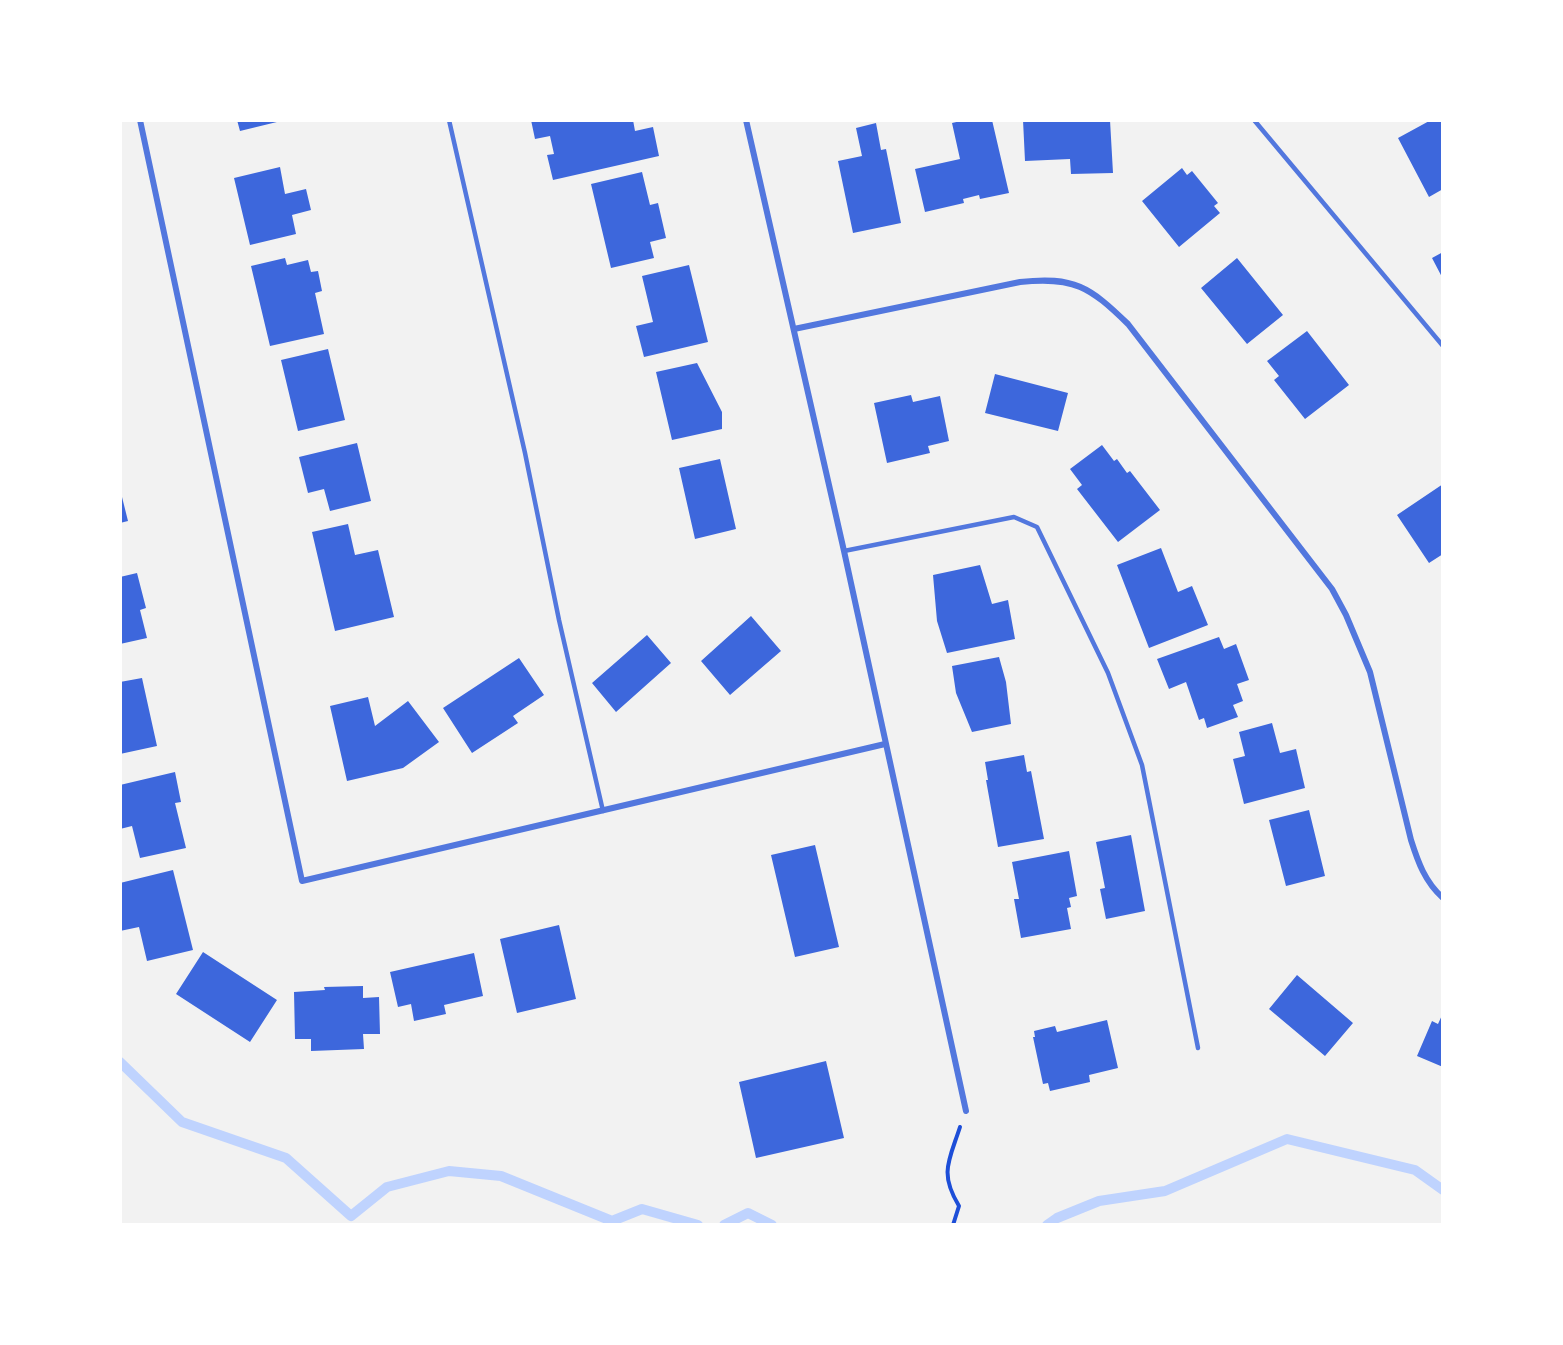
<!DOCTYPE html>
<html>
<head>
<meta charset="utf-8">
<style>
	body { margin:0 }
	#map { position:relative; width:1563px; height:1345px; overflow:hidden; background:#f2f2f2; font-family:"Source Sans 3",sans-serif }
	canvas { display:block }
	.frame { position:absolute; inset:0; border:122px solid #fff; pointer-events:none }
</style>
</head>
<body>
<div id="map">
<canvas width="1563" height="1345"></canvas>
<div class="frame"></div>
</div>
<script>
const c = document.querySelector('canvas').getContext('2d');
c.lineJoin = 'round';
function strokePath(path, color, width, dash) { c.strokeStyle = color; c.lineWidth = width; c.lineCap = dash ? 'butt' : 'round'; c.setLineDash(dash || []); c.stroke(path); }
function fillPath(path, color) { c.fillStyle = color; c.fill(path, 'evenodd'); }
strokePath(new Path2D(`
	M120,1062L182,1122L286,1158L351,1216L387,1187L449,1171L501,1176L612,1221L642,1209L698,1225
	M724,1225L748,1213L772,1225
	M1047,1225L1057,1218L1099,1201L1165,1191L1287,1139L1415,1170L1443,1190`), '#bfd3fe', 10);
fillPath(new Path2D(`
	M237,120H281V121L240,131Z
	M531,120H633L635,131L653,127L659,156L553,180L547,155L554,154L550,136L535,139Z
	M965,120H992L1009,193L980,199L979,195L963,199L964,203L925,212L915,169L960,159L952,123Z
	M1023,120H1110L1113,173L1071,174L1070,159L1025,161Z
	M1431,120H1443V189L1429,197L1398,138Z
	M876,123L881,150L886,149L901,223L853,233L838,161L862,156L856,128Z
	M280,167L285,194L306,189L311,210L292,215L296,234L250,245L234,178Z
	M1182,168L1187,175L1192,171L1218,203L1214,206L1220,213L1179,247L1142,201Z
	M642,172L650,205L658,203L666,238L650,242L654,258L611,268L591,184Z
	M1443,252V279L1432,258Z
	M285,258L287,265L308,260L311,272L318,271L322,291L315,293L324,334L270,346L251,266Z
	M1237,258L1283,315L1247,344L1201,288Z
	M689,265L708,342L644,357L636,326L653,322L642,276Z
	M1307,331L1349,385L1305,419L1274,380L1279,376L1267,361Z
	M328,349L345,420L298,431L281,360Z
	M697,363L722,412V429L672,440L656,372Z
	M995,374L1068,393L1058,431L985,413Z
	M911,395L913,402L940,396L949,441L928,446L930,453L887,463L874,403Z
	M357,443L371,501L330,511L324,489L308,493L299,457Z
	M1102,445L1114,461L1117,459L1127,473L1130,471L1160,510L1118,542L1077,489L1082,485L1070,469Z
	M720,459L736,529L695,539L679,468Z
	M1443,484V554L1429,563L1397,515Z
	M120,497H122L128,521L120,523Z
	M348,524L355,555L378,550L394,617L335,631L312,532Z
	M1161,548L1178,592L1192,586L1208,625L1149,648L1117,565Z
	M980,565L992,604L1008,600L1015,639L947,653L937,621L933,575Z
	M137,573L146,608L140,610L147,638L120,644V577Z
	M751,616L781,651L730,695L701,661Z
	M647,635L671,663L616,712L592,683Z
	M1219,637L1224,649L1236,644L1249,680L1237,684L1243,701L1233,705L1238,717L1207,728L1204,718L1199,720L1186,682L1169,689L1157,659Z
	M999,657L1006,682L1011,724L972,732L956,693L952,666Z
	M519,658L544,695L513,716L518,723L472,753L443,708Z
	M142,678L157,746L120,754V682Z
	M368,697L375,726L408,701L439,742L403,768L347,781L330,706Z
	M1272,723L1280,753L1296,749L1305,788L1244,804L1233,759L1245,756L1239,732Z
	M1024,755L1027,772L1031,771L1044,839L998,847L986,780H988L985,762Z
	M175,772L181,802L175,803L186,848L140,858L132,826L120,829V785Z
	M1309,810L1325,876L1286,886L1269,820Z
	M1131,835L1145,911L1106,919L1100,889L1105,888L1096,842Z
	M815,845L839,947L795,957L771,855Z
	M1069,851L1077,896L1069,898L1071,907L1067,908L1071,929L1021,938L1014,899H1019L1012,862Z
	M173,870L193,950L147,961L139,927L120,931V883Z
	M559,925L576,999L517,1013L500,939Z
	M203,952L277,1000L250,1042L176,994Z
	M474,953L483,996L444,1005L446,1014L414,1021L411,1004L398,1007L390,972Z
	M1297,975L1353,1023L1325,1056L1269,1009Z
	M363,986V998L379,997L380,1034H363L364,1049L311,1051V1039H295L294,992L325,990L324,987Z
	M1443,1013V1067L1417,1056L1432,1021L1438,1024Z
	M1107,1020L1118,1068L1089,1075L1090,1082L1050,1091L1048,1083L1043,1084L1033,1037H1035L1034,1031L1055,1026L1057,1032Z
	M826,1061L844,1138L756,1158L739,1082Z`), '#3d67dc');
strokePath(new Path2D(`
	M953,1225L959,1206C939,1173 949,1161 960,1127`), '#1d4ed8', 4);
strokePath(new Path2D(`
	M449,120L525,453L559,620L603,811
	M1254,120L1443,346
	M844,551L1014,517L1037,527L1108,673L1142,765L1198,1048`), '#5277de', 4.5);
strokePath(new Path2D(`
	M140,120L302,881L885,744
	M746,120L844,551L966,1111
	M794,329L1020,282C1074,276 1090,287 1128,324L1332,589L1346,615L1370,672L1411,840C1418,862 1425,882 1443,898`), '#5277de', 6);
</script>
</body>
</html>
